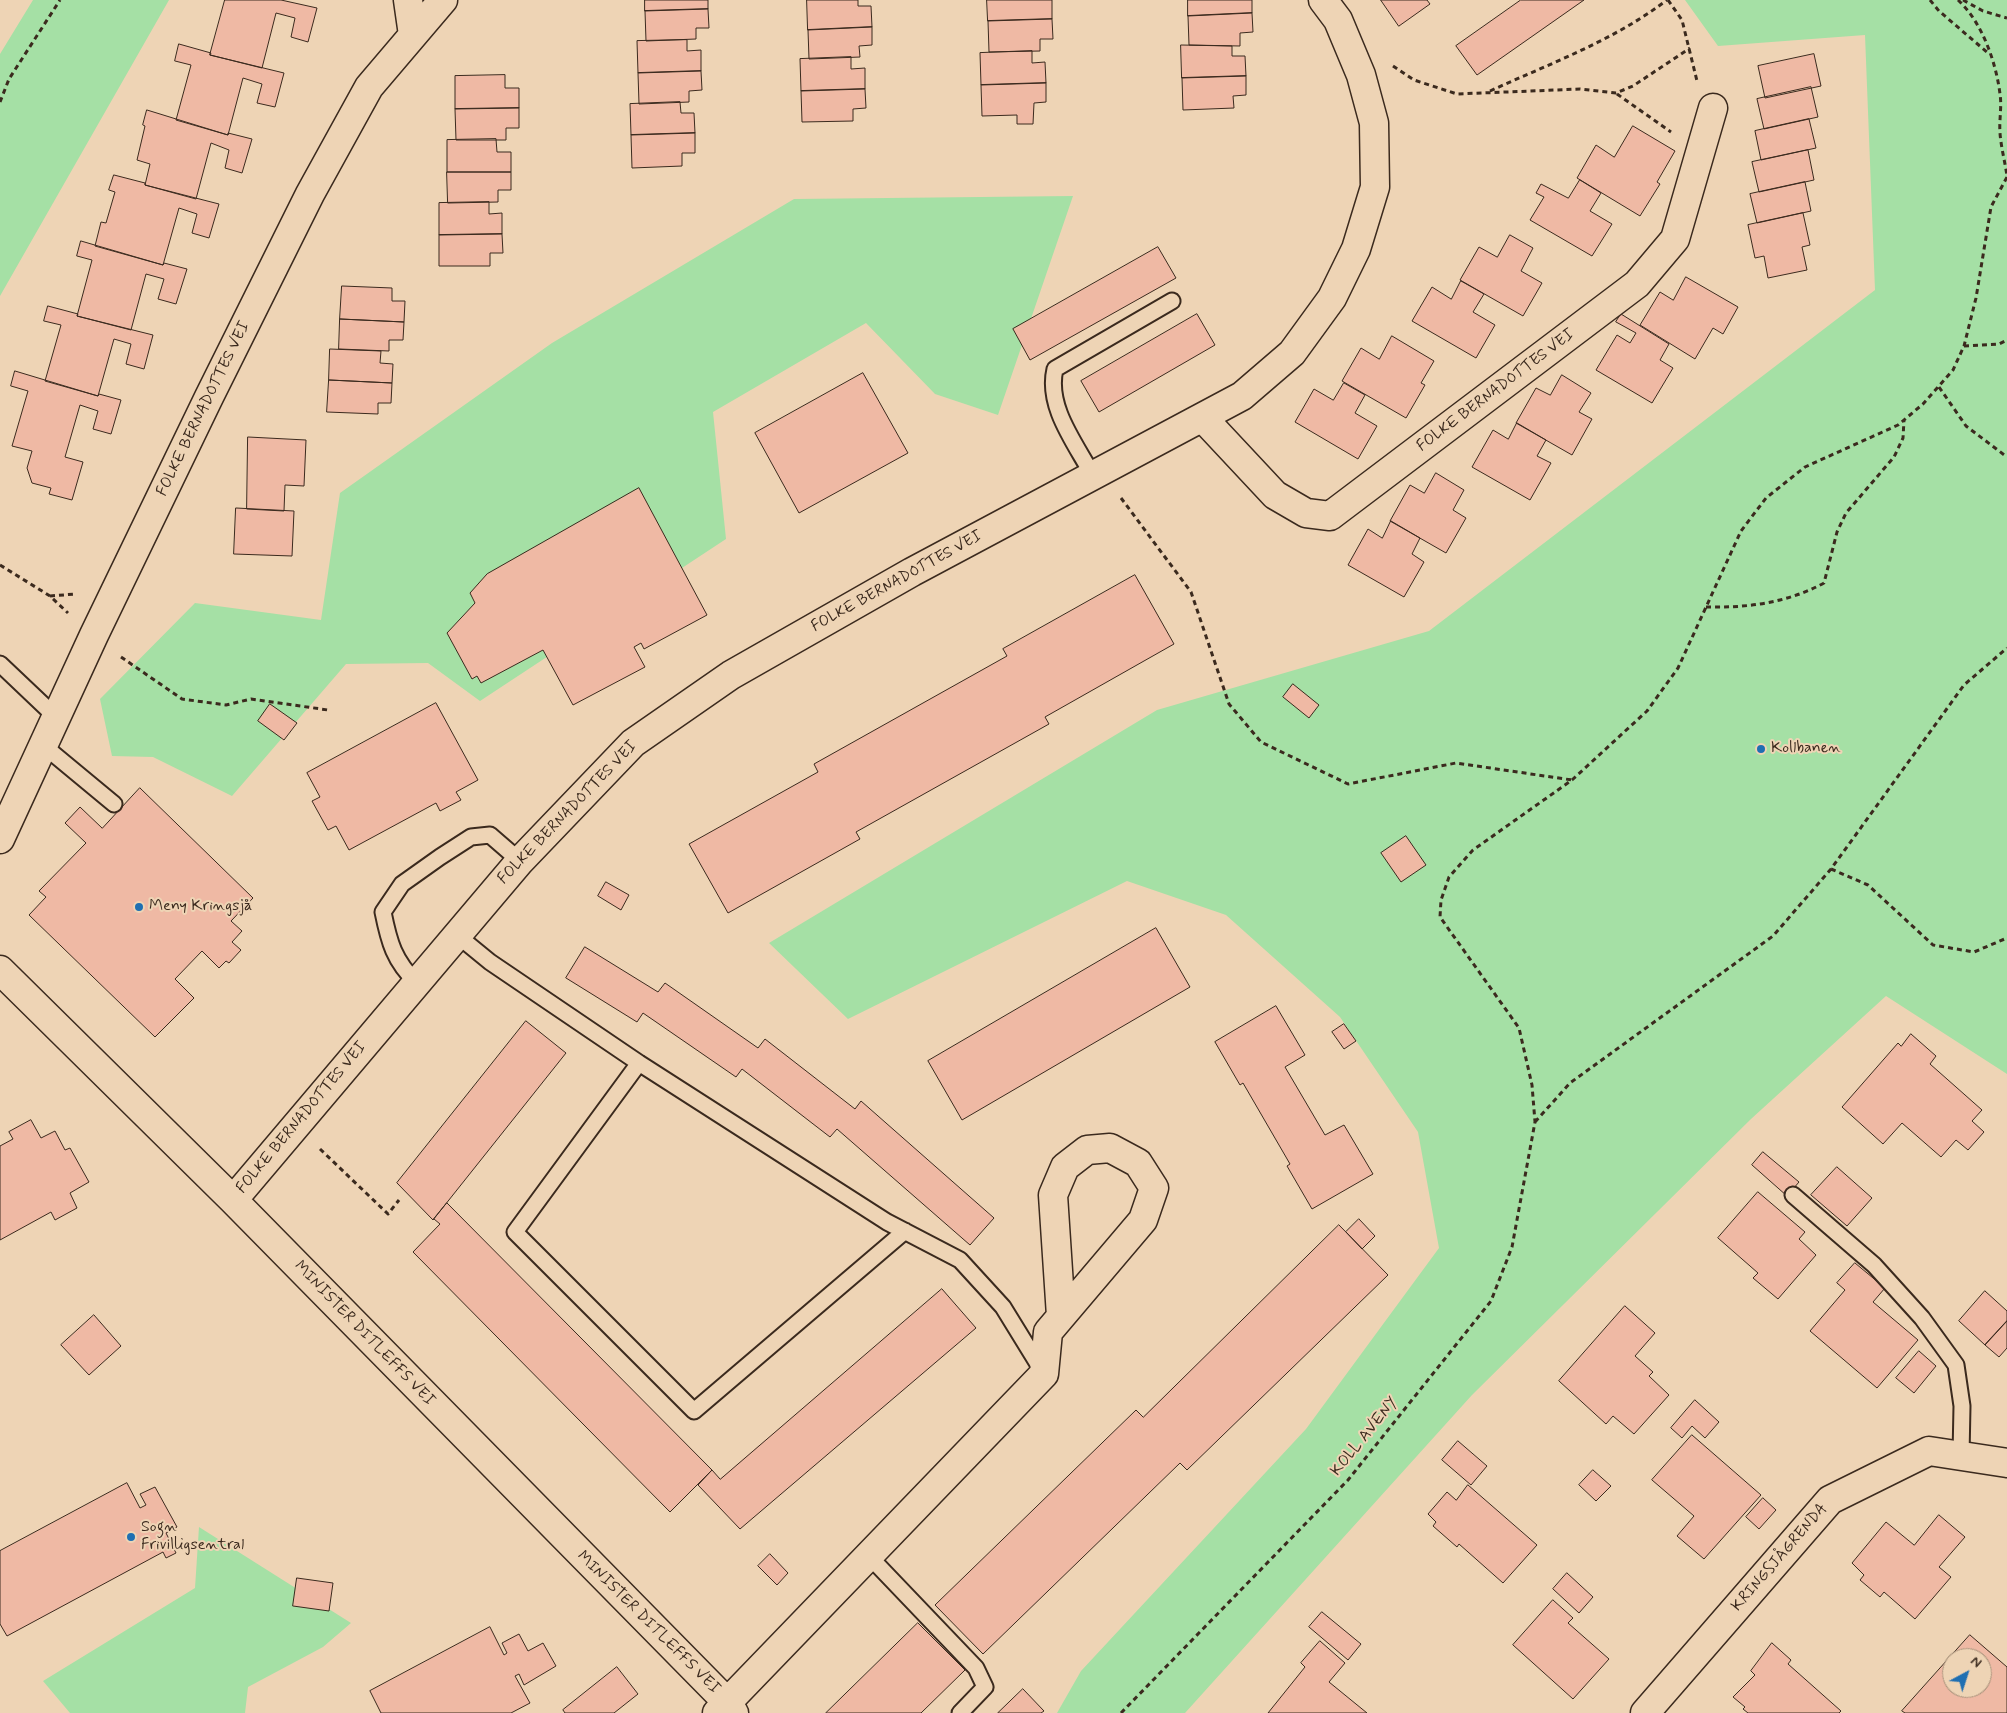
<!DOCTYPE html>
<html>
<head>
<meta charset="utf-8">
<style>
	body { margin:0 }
	#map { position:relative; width:2007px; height:1713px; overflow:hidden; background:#eed4b5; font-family:Mynerve,sans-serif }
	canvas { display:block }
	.north { position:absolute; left:1942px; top:1648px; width:50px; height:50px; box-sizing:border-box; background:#eed4b5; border:1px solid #a69079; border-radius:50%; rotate:40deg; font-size:14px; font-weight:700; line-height:20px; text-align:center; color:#3b2a1e }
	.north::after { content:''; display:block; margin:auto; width:18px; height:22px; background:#1f6fb2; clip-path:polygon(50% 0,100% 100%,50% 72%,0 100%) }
</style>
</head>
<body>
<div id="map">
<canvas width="2007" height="1713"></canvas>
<div class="north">N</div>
</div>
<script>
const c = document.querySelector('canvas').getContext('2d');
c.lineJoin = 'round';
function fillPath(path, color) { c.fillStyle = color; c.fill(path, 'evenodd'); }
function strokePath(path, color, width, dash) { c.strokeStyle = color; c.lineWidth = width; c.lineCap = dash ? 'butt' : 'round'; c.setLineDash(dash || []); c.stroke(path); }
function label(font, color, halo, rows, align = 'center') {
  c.font = font + ' Mynerve,sans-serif'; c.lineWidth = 4; c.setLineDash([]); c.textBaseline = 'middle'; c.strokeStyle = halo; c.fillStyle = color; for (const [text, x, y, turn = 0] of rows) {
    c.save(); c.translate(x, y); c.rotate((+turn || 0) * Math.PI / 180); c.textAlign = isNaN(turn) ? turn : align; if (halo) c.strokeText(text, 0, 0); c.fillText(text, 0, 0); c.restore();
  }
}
fillPath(new Path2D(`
	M33,0H169L0,296V54Z
	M1685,0H2007V1074L1886,996L1751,1119L1472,1395L1185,1713H1057L1081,1671L1306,1429L1439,1248L1418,1132L1340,1017L1226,915L1127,881L848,1019L769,943L1157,710L1429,631L1875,290L1865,35L1718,46Z
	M1073,196L998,415L935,394L866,323L713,412L726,539L480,701L428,663L346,664L232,796L153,757L112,756L100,699L195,603L321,620L340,493L552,343L794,199Z
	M199,1527L351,1623L323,1647L248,1687L245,1713H70L43,1681L195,1588Z`), '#a5e0a5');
const building = new Path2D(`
	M225,0H281L317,8L308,42L291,37L295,18L276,13L262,68L210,55Z
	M645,0H708V9L645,11Z
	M807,0H858V6H871L872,27L808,30Z
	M987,0H1052V19L988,21Z
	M1188,0H1252V13L1188,16Z
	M1381,0H1427L1430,4L1399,26Z
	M1521,0H1584L1477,75L1456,46Z
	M708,9L709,28H696V39L646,41L645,11Z
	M1252,13L1253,32L1240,33V46L1189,45L1188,16Z
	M1052,19L1053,39H1040V51L989,52L988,21Z
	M872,27V45L859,46L860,57L809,59L808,30Z
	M687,40V51L701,50V71L638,73L637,41Z
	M179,44L211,53L210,55L284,73L275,107L257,103L262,84L243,78L228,135L176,120L191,65L175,61Z
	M1181,45L1232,46V56H1245L1246,76L1182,78Z
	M1032,51V63L1045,62L1046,83L981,85L980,53Z
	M1814,54L1821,86L1765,98L1758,66Z
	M851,57V69L865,68V89L801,91L800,59Z
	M701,71L702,90L689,91V102L639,104L638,73Z
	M505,75V88H519V108L455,109V76Z
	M1246,76V95L1233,96L1234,108L1183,110L1182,78Z
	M1046,83V102L1034,103L1033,124H1017V115L982,116L981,85Z
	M1811,87L1818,117L1764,129L1757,99Z
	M865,89L866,108L853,109V121L802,122L801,91Z
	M680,102L681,113H694L695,133L631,135L630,104Z
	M519,108V128H506V140H456L455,109Z
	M147,110L228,135V133L252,139L242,173L225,168L229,150L211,143L196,199L145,185L150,164L137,160L145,126L143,125Z
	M1809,119L1816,148L1761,160L1755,131Z
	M1633,126L1675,151L1657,182L1660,184L1640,216L1577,178L1596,145L1614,157Z
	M695,133V153H682V166L632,168L631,135Z
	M496,139L497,152H511V172H447V140Z
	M1808,150L1814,180L1759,192L1752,162Z
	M447,172H511V190H498V202L448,203Z
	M114,175L145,183V185L219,204L209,238L192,233L197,214L179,208L163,265L95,246L101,222L106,223L115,192L109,190Z
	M1580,180L1601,193L1590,211L1612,224L1592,256L1530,220L1544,197L1536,193L1541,184L1568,198Z
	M1805,182L1811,211L1757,223L1750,194Z
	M489,202V214L502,213V234L439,235V203Z
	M1803,213L1810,245L1802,247L1807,270L1768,278L1764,256L1755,258L1748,225Z
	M502,234L503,253H490V266H439V235Z
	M1510,235L1533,248L1521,271L1542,283L1523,316L1460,280L1479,247L1497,257Z
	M81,241L163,265L164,263L187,269L176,304L158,299L164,279L146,274L131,330L77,316L92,260L77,256Z
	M1158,247L1176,278L1030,360L1013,329Z
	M1686,277L1738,307L1723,334L1713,328L1695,359L1640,325L1660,292L1673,300Z
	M1461,281L1484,294L1473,312L1495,325L1476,358L1412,321L1432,287L1451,299Z
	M342,286L392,288V301H405L404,322L340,319Z
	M48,306L78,314L77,316L153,335L144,369L126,364L131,344L114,339L98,396L45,381L61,325L44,321Z
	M1197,314L1215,345L1099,412L1081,381Z
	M1621,314L1669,344L1660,360L1673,368L1652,403L1596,370L1617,335L1630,343L1636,333L1616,322Z
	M340,319L404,322L403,340H389V351L339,349Z
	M1392,336L1434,361L1421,383L1425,385L1406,418L1342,381L1361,348L1379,359Z
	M330,349L381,351L380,363L393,364L392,383L329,380Z
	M15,371L98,396L99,394L121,400L111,434L93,429L98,411L80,405L65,457L83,462L72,500L49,494L51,488L32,483L27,468L32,451L12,446L28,391L11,386Z
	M863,373L908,453L799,513L755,433Z
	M1562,375L1591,393L1579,412L1592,419L1572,455L1516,423L1536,388L1550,395Z
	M329,380L392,383L391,403H378V414L327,412Z
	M1344,383L1365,395L1355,413L1377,426L1358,459L1295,422L1314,389L1333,400Z
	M1517,423L1546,440L1537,456L1551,463L1530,500L1472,467L1493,430L1508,439Z
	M248,437L306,440L304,486L285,485L284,511L247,509Z
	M1436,473L1464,490L1453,510L1466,518L1446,553L1390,521L1410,485L1424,493Z
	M639,488L707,615L644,649L641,643L634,647L645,667L573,705L543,650L481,683L477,676L472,679L447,633L475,603L470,593L487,574Z
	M236,508L294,511L292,556L234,554Z
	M1391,521L1420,538L1412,554L1424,562L1404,597L1348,565L1368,529L1382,538Z
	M1135,575L1174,644L1045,717L1049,724L856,832L860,839L728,913L689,844L818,772L814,764L1007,656L1003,649Z
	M1293,684L1319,705L1309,718L1283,697Z
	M436,703L478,780L456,792L461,800L440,811L436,803L349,850L336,826L328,830L312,801L320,797L307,773Z
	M270,704L297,723L284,740L258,721Z
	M140,788L253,898L231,921L242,931L232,942L241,950L229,963L226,961L219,968L202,951L175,979L194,998L155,1037L29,915L46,897L39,891L86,843L65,823L80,807L102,828Z
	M1406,836L1426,865L1401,882L1381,853Z
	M606,882L629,895L621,910L598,896Z
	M1156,928L1190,987L962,1120L928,1061Z
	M585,947L658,992L665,983L758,1048L765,1039L855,1109L861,1101L994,1218L970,1245L837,1129L830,1137L742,1069L736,1077L643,1013L637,1022L566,978Z
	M1276,1006L1305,1055L1285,1067L1325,1135L1344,1125L1373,1174L1312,1209L1287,1166L1290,1164L1243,1083L1240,1085L1215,1042Z
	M526,1021L566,1053L433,1220L397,1183Z
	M1344,1024L1356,1041L1344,1049L1332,1032Z
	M1911,1034L1936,1056L1930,1064L1982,1110L1972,1121L1984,1132L1968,1150L1956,1140L1941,1157L1902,1123L1883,1144L1842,1107L1898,1043L1901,1046Z
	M31,1120L41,1138L55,1131L65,1150L70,1148L89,1182L70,1193L77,1208L55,1220L51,1212L0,1240V1146L13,1139L9,1132Z
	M1763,1152L1799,1182L1787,1196L1752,1165Z
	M1837,1167L1872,1198L1847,1226L1811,1195Z
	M1758,1192L1805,1232L1799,1239L1816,1255L1778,1299L1753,1278L1758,1273L1718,1238Z
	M447,1203L712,1470L670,1512L413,1252L440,1224L434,1219Z
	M1359,1219L1375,1236L1362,1249L1346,1232Z
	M1339,1225L1388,1275L1187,1470L1180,1463L983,1654L935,1605L1136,1410L1143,1417Z
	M1855,1263L1885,1288L1873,1302L1918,1340L1877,1388L1810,1331L1845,1290L1837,1283Z
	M942,1289L976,1328L740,1529L698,1485L712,1470L720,1479Z
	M1985,1291L2007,1311V1321L1985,1345L1959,1321Z
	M1625,1306L1655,1333L1635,1356L1653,1372L1649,1376L1669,1395L1634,1434L1613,1416L1606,1424L1559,1381Z
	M94,1315L121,1346L89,1375L61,1345Z
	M2007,1321V1348L1999,1357L1985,1345Z
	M1919,1351L1936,1366L1914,1393L1896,1378Z
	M1695,1400L1719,1422L1705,1438L1692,1426L1682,1438L1671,1428Z
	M1692,1435L1761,1495L1704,1559L1677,1536L1694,1516L1652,1480Z
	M1458,1441L1487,1466L1471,1485L1442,1460Z
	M1593,1470L1611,1486L1596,1501L1579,1485Z
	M127,1483L140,1508L146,1505L140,1494L155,1487L177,1527L166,1533L176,1553L166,1558L163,1552L7,1636L0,1624V1551Z
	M1468,1485L1537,1545L1503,1583L1459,1544L1457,1547L1433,1526L1436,1522L1428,1514L1447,1492L1456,1500Z
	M1763,1498L1776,1510L1759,1529L1746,1517Z
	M1939,1515L1965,1537L1939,1567L1951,1577L1915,1619L1884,1592L1880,1597L1860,1580L1864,1575L1852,1563L1886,1522L1914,1545Z
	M770,1554L788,1573L777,1585L758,1566Z
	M1567,1573L1593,1597L1579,1613L1553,1589Z
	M297,1578L333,1583L329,1611L293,1606Z
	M1553,1600L1573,1618L1568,1623L1609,1659L1573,1699L1513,1645Z
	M1322,1612L1361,1644L1348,1660L1309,1627Z
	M918,1623L965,1670L921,1713H826Z
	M490,1627L504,1655L507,1653L502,1643L519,1634L528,1651L543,1643L556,1666L524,1685L519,1674L515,1676L530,1703L511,1713H381L370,1691Z
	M1970,1635L2007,1667V1713H1905L1902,1711ZM1952,1658H1982V1688H1952Z
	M1320,1641L1345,1663L1329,1682L1367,1713H1268L1305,1667L1301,1663Z
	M1772,1643L1791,1660L1788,1664L1841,1711L1839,1713H1748L1743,1709L1745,1707L1733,1697L1755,1675L1751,1671Z
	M617,1667L638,1694L614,1713H565L563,1710Z
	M1023,1689L1044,1711L1041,1713H998Z`);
fillPath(building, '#efb9a4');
strokePath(building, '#3b2a1e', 1);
const lane = new Path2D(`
	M1093,476C1076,444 1046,407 1055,369L1172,301
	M0,664L57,718
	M44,746L114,804
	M457,935L490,962L639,1063L887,1222L960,1260L1003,1307L1043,1372
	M417,983C394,961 389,942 383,912L402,884L440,857L471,837L490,835L520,861
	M639,1063L515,1232L694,1411L905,1231
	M1793,1195L1874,1265L1922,1318L1956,1365L1962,1406L1961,1456
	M868,1555L976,1668L985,1687L960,1713`);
const street = new Path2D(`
	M408,0L413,35
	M1203,418L1275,495L1306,513L1330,516L1637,284L1675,239L1713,108
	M0,839L94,635L209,397L310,194L369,87L443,0
	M0,970L233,1200L726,1701L734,1713
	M233,1200L520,861L633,743L731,675L912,572L1242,396L1292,353L1332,298L1356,249L1375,187L1374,123L1361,75L1338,20L1323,0
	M717,1713L1044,1374L1048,1332L1143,1220L1154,1188L1138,1163L1110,1148L1087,1150L1065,1167L1053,1195L1061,1316
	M1645,1713L1830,1500L1929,1451L2007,1463`);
strokePath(lane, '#3b2a1e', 19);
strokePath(street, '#3b2a1e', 31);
strokePath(new Path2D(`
	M1668,0L1682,20L1697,81
	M1930,0L1939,11L1988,53
	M1958,0C1982,22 1996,62 2000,94C2002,107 1999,120 2000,133C2001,147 2005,162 2007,176
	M1963,0L1983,11L2007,18
	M1393,66L1414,80L1457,94L1580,89L1616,93L1633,86L1690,48
	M1490,91C1551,63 1613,41 1667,0
	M1617,94L1671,132
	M0,102L9,79L60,0
	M1964,346L1999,344L2007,340
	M1939,387L1966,426L2007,457
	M1121,498L1191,592L1229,704L1261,742L1348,784L1456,763L1572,780
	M0,565L50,596L68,613
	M50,596L76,594
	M1706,607C1747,608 1787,603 1824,583L1837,532L1846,513L1894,457L1903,438L1904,420
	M121,657L182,699L226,705L251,699L328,710
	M1831,869L1868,885L1933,945L1974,952L2007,938
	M1535,1122L1570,1083L1773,936L1831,869L1964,685L2007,648
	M320,1149L388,1214L399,1200
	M1121,1713L1348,1480L1491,1301L1512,1247L1535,1122L1532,1085L1519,1028L1440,917L1441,900L1449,877L1473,850L1572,780L1647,711L1678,668L1741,531L1766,498L1805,467L1898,425L1923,404L1953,370L1964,346L1976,298L1991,207L2007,177`), '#3b2a1e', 3, [5, 4]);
strokePath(lane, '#eed4b5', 15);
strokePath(street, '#eed4b5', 28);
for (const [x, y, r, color] of [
	[1761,749,5,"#1f6fb2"],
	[139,907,5,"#1f6fb2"],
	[131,1537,5,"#1f6fb2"]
]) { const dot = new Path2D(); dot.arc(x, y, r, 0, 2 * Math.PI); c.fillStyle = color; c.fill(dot); strokePath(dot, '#eed4b5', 2); }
label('16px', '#3b2a1e', '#eed4b5', [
	["FOLKE BERNADOTTES VEI",1496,391,-37],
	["FOLKE BERNADOTTES VEI",204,409,-64],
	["FOLKE BERNADOTTES VEI",897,582,-29],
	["FOLKE BERNADOTTES VEI",568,813,-46],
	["FOLKE BERNADOTTES VEI",302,1118,-50],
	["MINISTER DITLEFFS VEI",364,1334,46],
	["KOLL AVENY",1365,1437,-51],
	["KRINGSJÅGRENDA",1780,1558,-49],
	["MINISTER DITLEFFS VEI",648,1623,45]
]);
label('16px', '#3b2a1e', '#eed4b5', [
	["Kollbanen",1771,749],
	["Meny Kringsjå",149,907],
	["Sogn",141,1528],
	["Frivilligsentral",141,1546]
], 'left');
</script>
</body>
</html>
